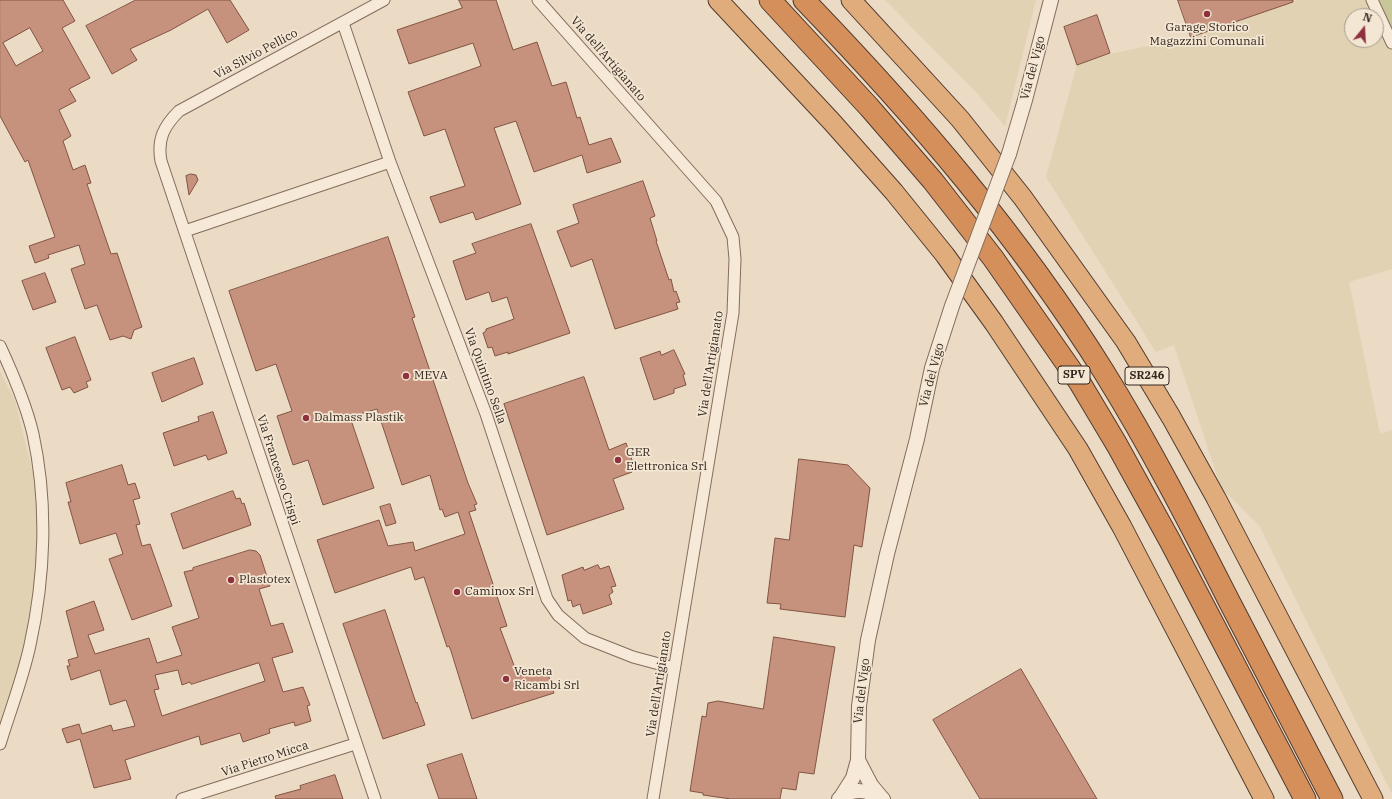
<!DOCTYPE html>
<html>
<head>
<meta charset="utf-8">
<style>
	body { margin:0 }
	#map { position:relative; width:1392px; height:799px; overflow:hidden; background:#ebdac4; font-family:"IBM Plex Serif",serif }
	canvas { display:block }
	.north { position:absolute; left:1344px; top:8px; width:40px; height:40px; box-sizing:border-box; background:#f3e6d3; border:1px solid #a79a8b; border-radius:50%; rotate:18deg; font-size:11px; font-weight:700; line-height:16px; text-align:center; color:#35271f }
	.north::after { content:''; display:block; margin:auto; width:14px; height:18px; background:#8f303d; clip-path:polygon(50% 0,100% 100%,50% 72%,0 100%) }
</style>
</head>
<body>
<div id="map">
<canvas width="1392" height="799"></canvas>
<div class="north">N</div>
</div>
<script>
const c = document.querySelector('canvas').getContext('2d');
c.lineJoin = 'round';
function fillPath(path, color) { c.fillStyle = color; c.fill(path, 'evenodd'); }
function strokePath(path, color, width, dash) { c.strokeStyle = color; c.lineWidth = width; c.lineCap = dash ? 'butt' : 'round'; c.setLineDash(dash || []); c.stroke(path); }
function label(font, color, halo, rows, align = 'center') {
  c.font = font + ' "IBM Plex Serif",serif'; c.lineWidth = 3.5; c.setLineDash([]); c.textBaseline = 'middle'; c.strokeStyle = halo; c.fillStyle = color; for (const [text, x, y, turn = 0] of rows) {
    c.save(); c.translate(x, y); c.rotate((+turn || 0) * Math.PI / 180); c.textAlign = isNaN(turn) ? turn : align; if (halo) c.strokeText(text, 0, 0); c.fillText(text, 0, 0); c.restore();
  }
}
fillPath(new Path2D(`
	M885,0H1036L1005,126L976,92Z
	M1298,0H1379L1392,30V269L1349,282L1380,434L1392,430V794L1259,525L1221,488L1174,345L1156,352L1046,177L1077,65L1110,54L1191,37ZM1352,16H1376V40H1352Z
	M0,371L15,401L37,490L39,570L32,628L0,728Z`), '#e0d2b2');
fillPath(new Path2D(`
	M1379,0H1392V30Z`), '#c8c799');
const building = new Path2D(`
	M0,0H63L75,21L62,28L90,78L69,89L76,101L59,110L71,136L63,141L73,170L85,165L91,183L87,184L111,254L117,253L142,327L134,330L131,339L123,336L110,340L97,305L85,309L71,269L85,264L79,245L48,255L49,258L35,263L29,246L55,237L28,160L25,162L0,116ZM30,28L43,51L16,66L3,43Z
	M136,0H230L249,30L227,43L208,9L171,30L130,49L137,60L112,74L86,26Z
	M459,0H496L513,50L537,42L552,86L566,82L577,118L580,117L589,145L611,138L621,162L587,173L582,155L534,172L516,121L494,128L521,204L476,220L473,212L440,223L430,197L465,186L445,129L424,136L408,92L481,66L473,43L409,64L397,30L462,8Z
	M1178,0H1293V2L1191,37Z
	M1097,15L1110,53L1077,65L1064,27Z
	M191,174L196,175L198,180L189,195L186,176Z
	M643,181L655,216L650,218L657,241H656L669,280L671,279L674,292L676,291L680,302L676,303L678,309L615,329L592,259L571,267L557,231L579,223L573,205Z
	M531,224L570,333L508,354V352L495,356L492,347L488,348L483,333L486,331V329L514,319L507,297L492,302L489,292L466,300L453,261L476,253L472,244Z
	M388,237L415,317L412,318L468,483L477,504L474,505L476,510L469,512L507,626L500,628L518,676L546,668L554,693L472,719L451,651L449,646L447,647L424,577L415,580L411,567L335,593L317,540L379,520L388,546L413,542L415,551L465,534L458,512L445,517L442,509L440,510L430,475L402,485L377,409L350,417L374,488L323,505L308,460L293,465L287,447L277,416L292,411L276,364L256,371L229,291Z
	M45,273L56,302L33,310L22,281Z
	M75,337L91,380L86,382L88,387L74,393L70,387L62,390L46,348Z
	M674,350L685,374L683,375L686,385L674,389V393L654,400L640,358L660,351L661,355Z
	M194,358L203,384L162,402L152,373Z
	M584,377L609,450L626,443L633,463L629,465L632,472L613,479L624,509L547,535L504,404Z
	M213,412L227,453L208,460L206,455L174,466L163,433L199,421L198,417Z
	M799,459L848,465L870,488L862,547L854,545L845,617L780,609L781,604L767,603L775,538L789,540Z
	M122,465L128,485L135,483L140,498L133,500L140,524L136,525L142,546L150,544L172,606L132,620L109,559L123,554L116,533L80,544L68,502H71L66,483Z
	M233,491L236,499L240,498L242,504L244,503L251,525L183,549L171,514Z
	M390,504L396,523L386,526L380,507Z
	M250,550L256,551L260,555L270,586L259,589L271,626L283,623L293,652L272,658L283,692L303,687L310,705L307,706L311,721L295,726L294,722L269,729L270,733L243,742L240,733L201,745L199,736L125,760L131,779L94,788L80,739L67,743L62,729L79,724L82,734L111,725L113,731L135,726L126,700L110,705L100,670L71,680L67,666H70L68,660L78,657L66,611L94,601L104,630L88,635L95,654L149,638L157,663L182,655L172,627L199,618L184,572L193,570V568ZM259,663L265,681L162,716L154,690L159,689L155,675L178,670L182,685L190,682L191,684Z
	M598,565L600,569L609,566L616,586L611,587L613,592L609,595L612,604L583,614L580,604L573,607L571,600L568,601L562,575L583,567L584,570Z
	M385,610L416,703L417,702L425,725L383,739L343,624Z
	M774,637L835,647L814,774L799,772L796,790L782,788L780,799H731L703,795V793L690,791L702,716L706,717L708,703L718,701L763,709Z
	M1021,669L1097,799H980L933,720Z
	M462,754L477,799H439L427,765Z
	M335,775L343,799H276L275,796L301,789L300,786Z`);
fillPath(building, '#c6927d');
strokePath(building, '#825443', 1);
const minor = new Path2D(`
	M538,0L716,201L733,237L735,259L733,313L653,799
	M1372,0L1392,43
	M343,23L390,162L486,414L547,599L558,615L585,638L633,657L674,668
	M185,231L390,162
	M0,346C13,374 26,404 33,434C48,503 45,577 30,645C23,678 10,711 0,744
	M182,799L355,744
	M375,799L161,161C157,139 164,126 179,111L384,0`);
const tertiary = new Path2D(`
	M1009,154L1025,100L1051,0
	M858,760L871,785L881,797
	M841,797L853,778L858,760L859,706L868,640L887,554L917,439L932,368L952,306
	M839,799C852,787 869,790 883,799`);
const trunk = new Path2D(`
	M718,0L832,122L894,192L945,255L994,323L1078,449L1122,527L1264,799
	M851,0L960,119L1023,198L1126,342L1171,417L1216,498L1373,799`);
const motorway = new Path2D(`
	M770,0L869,107L933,181L993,258L1080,383L1117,445L1170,541L1305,799
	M804,0C915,115 1019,236 1104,372C1150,446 1190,524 1229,601C1263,667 1298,733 1332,799`);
strokePath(minor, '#846c5c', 13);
strokePath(tertiary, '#846c5c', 16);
strokePath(trunk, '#523b30', 21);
strokePath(motorway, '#523b30', 23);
strokePath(minor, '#f6e9d7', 11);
strokePath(tertiary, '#f6e9d7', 14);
strokePath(trunk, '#e0ac7c', 19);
strokePath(motorway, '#d48f5a', 21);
const tertiaryBridge = new Path2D(`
	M952,306L1009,154`);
strokePath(tertiaryBridge, '#846c5c', 16, []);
strokePath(tertiaryBridge, '#f6e9d7', 14);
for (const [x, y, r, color] of [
	[1207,14,4,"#8f303d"],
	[406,376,4,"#8f303d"],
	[306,418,4,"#8f303d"],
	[618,460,4,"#8f303d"],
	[231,580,4,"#8f303d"],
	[457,592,4,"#8f303d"],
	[506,679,4,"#8f303d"]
]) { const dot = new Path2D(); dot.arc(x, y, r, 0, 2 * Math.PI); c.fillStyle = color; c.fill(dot); strokePath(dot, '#f3e6d3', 1.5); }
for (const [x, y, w] of [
	[1074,375,32],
	[1147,376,44]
]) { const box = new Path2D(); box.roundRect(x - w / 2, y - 9, w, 18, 3); c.fillStyle = '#f3e6d3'; c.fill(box); strokePath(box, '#35271f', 1); }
label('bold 11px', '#35271f', null, [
	["SPV",1074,375],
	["SR246",1147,376]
]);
label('12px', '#35271f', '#f3e6d3', [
	["Garage Storico",1207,28,"center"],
	["Magazzini Comunali",1207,42,"center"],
	["MEVA",414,376],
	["Dalmass Plastik",314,418],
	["GER",626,453],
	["Elettronica Srl",626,467],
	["Plastotex",239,580],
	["Caminox Srl",465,592],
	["Veneta",514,672],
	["Ricambi Srl",514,686]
], 'left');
label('12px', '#35271f', '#f3e6d3', [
	["Via Silvio Pellico",256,54,-28],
	["Via dell'Artigianato",608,59,49],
	["Via del Vigo",1033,68,-75],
	["Via dell'Artigianato",711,364,-81],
	["Via del Vigo",932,375,-75],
	["Via Quintino Sella",485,376,70],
	["Via Francesco Crispi",278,470,72],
	["Via dell'Artigianato",659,684,-81],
	["Via del Vigo",862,691,-83],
	["Via Pietro Micca",265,759,-18]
]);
</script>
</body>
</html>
